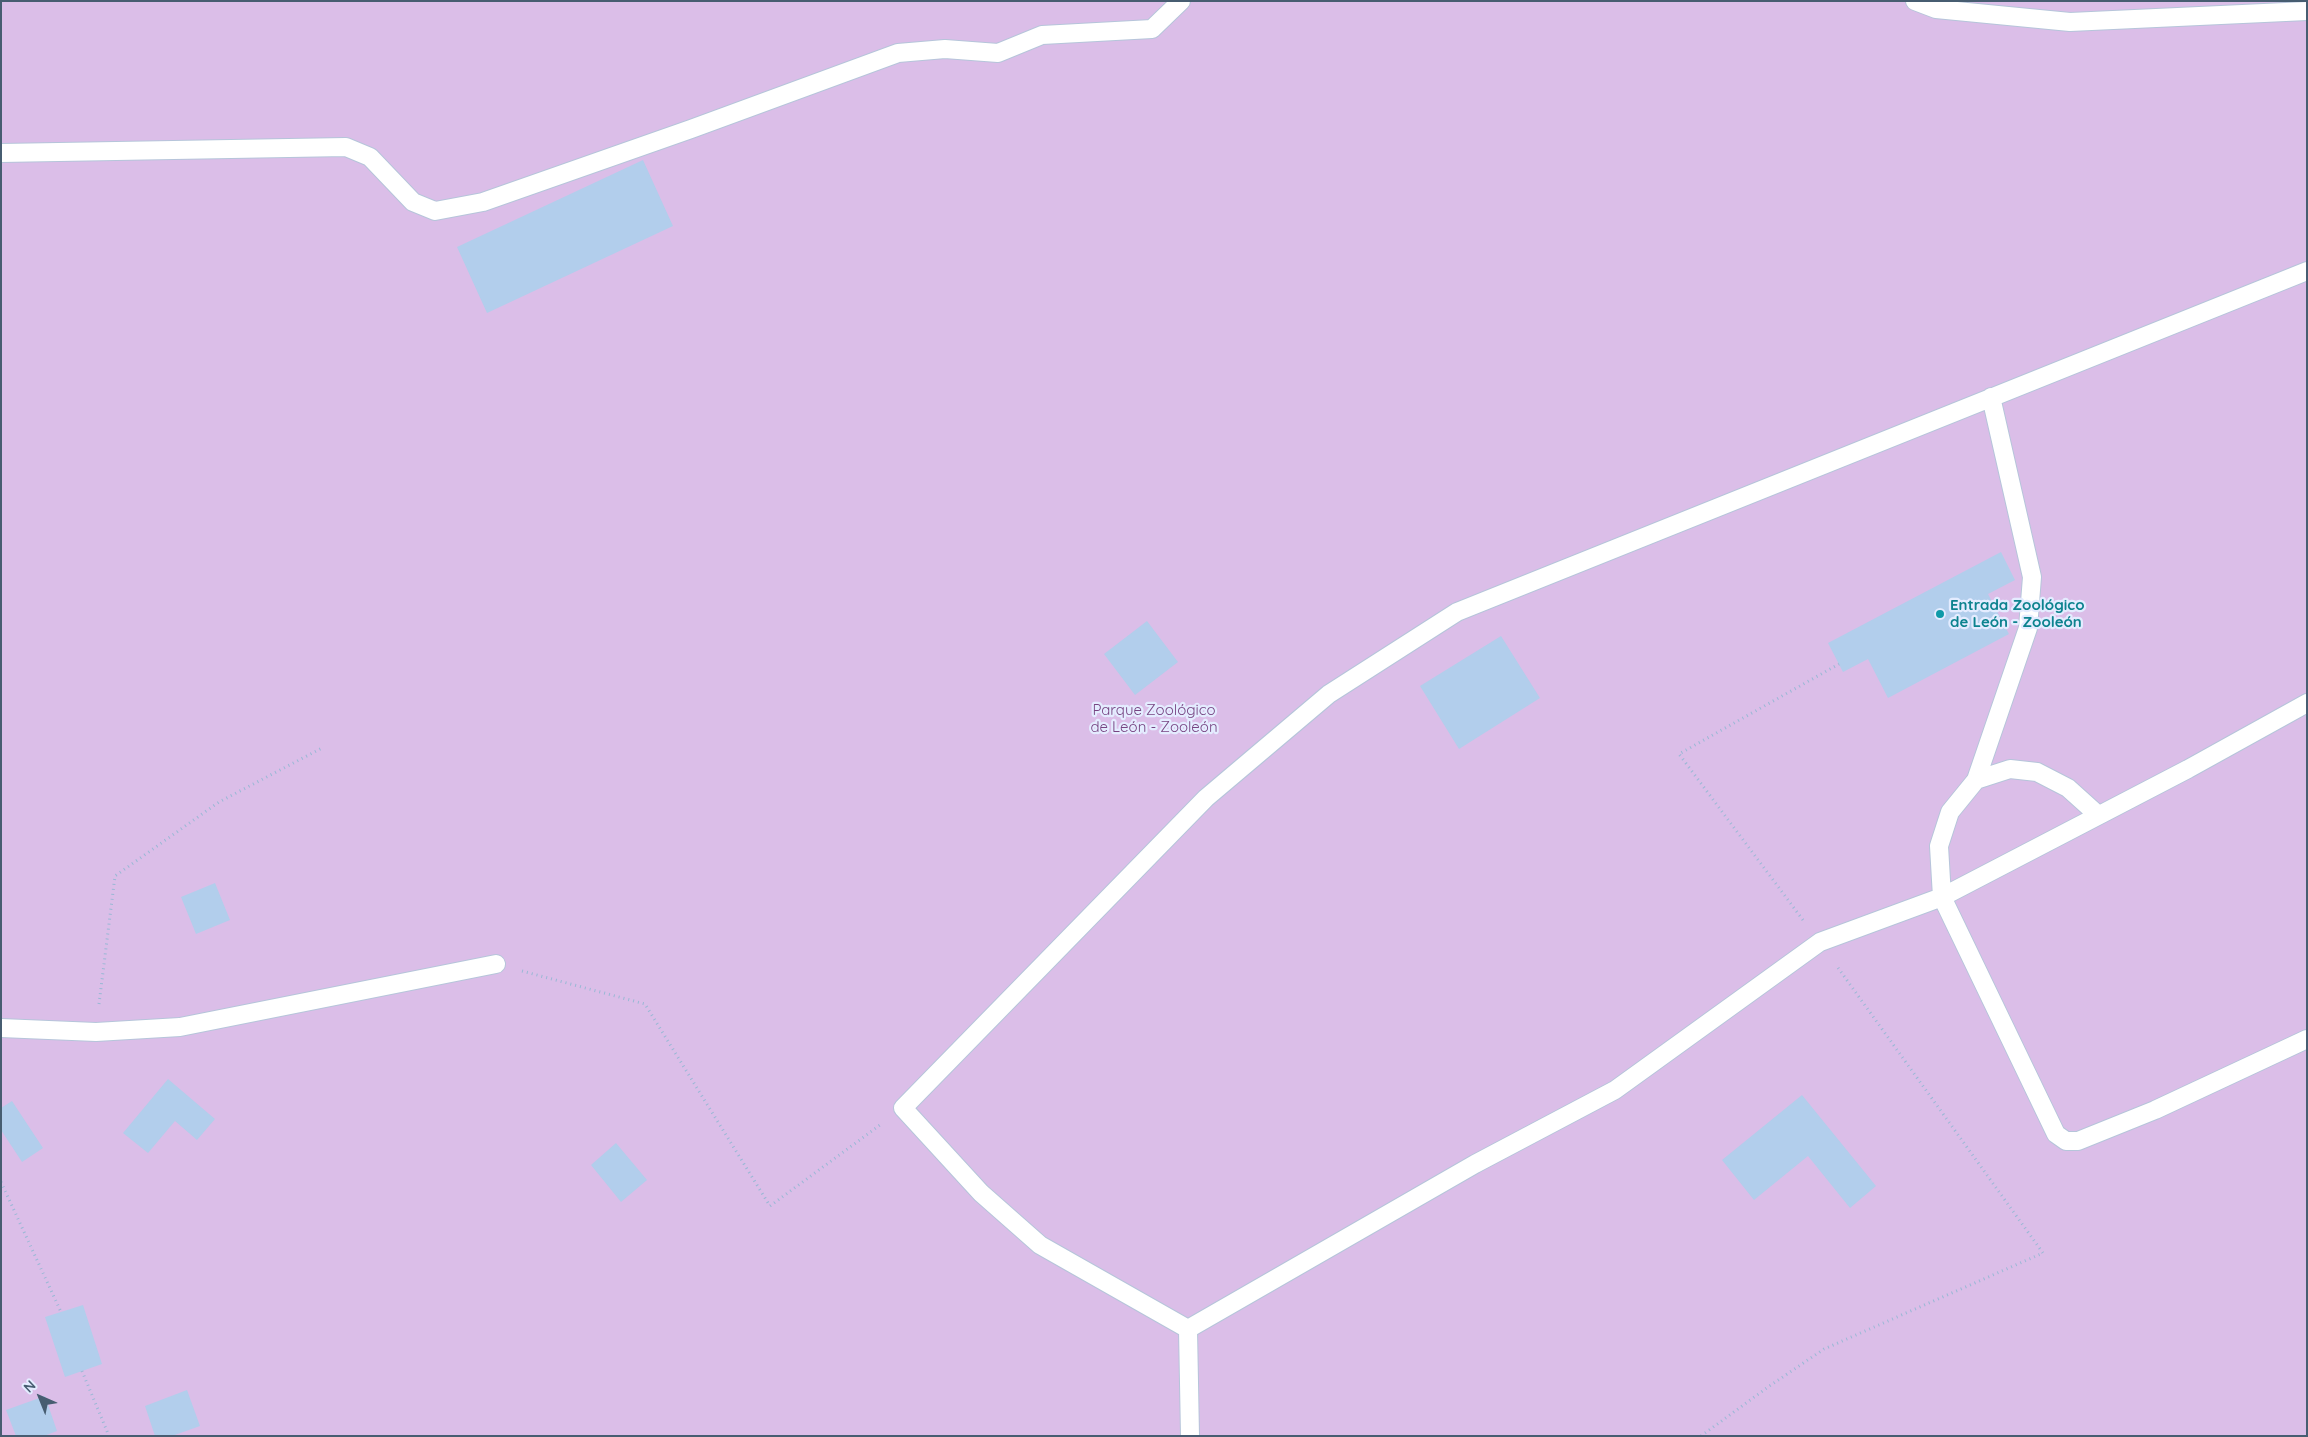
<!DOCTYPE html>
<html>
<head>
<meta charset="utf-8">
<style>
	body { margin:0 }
	#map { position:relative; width:2308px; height:1437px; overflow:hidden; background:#dee6fc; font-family:Quicksand,sans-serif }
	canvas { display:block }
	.frame { position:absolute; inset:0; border:2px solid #475d71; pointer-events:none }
	.north { position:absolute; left:15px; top:1372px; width:50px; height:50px; -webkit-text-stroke:4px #e4ecff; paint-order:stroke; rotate:316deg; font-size:14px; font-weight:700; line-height:20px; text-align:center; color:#475d71 }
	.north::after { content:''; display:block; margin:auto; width:18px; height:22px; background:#475d71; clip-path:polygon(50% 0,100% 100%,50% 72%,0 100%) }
</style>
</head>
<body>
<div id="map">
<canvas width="2308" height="1437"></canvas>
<div class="frame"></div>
<div class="north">N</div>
</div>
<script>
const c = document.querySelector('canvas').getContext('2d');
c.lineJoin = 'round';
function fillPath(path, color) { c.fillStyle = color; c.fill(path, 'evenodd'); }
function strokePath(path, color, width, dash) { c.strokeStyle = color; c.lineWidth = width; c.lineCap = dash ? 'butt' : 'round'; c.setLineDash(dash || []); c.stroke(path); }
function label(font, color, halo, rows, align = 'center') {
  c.font = font + ' Quicksand,sans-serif'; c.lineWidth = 4.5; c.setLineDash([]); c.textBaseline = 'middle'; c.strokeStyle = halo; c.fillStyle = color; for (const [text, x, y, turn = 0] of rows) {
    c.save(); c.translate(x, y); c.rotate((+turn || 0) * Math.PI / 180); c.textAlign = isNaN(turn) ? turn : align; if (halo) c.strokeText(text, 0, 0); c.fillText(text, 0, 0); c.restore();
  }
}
fillPath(new Path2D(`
	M1,1H2307V1436H1Z`), '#dbbee8');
fillPath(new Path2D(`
	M643,160L673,226L487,313L457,247Z
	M2001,552L2015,580L1988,594L2009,634L1888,698L1868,659L1843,672L1828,643Z
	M1147,621L1178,662L1135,695L1104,654Z
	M1501,636L1540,698L1459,749L1420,686Z
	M215,883L230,920L196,934L181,897Z
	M168,1079L215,1119L197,1140L175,1121L148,1153L123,1133Z
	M1802,1095L1876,1186L1850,1208L1808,1156L1754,1200L1722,1160Z
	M12,1101L43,1148L22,1162L1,1130V1108Z
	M616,1143L647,1180L621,1202L591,1165Z
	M83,1305L102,1364L65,1377L45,1317Z
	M187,1390L200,1426L172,1436H155L145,1406Z
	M45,1396L57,1431L44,1436H16L6,1410Z`), '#b2ceec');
const service = new Path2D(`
	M1915,1L1936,9L2070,22L2307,11
	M1,153L346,147L370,157L413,202L435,211L483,202L691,129L898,53L945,49L998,53L1042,35L1152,29L1181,1
	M1976,780L2028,628L2032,577L1991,397
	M2098,815L2068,788L2037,772L2010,769L1976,780L1950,812L1939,846L1942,897L2056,1134L2066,1141H2078L2155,1110L2307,1039
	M1,1028L96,1032L180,1027L496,964
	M1188,1329L1040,1245L981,1193L903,1108L1206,798L1329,694L1457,612L2307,271
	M1190,1436L1188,1329L1475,1164L1615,1090L1820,942L1942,897L2188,769L2307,703`);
strokePath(service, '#b6c5da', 20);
strokePath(new Path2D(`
	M1803,920L1679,754L1839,664
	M522,971L645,1004L770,1206L880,1125
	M99,1004L115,876L219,802L322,748
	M1,1182L61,1312
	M82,1371L109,1436
	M1701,1436L1768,1387L1824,1349L2043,1253L1836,965`), '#9ab8d5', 3, [1, 4]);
strokePath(service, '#fff', 18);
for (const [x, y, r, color] of [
	[1940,614,5,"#0f9aa8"]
]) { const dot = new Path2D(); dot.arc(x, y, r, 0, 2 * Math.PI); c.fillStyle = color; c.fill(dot); strokePath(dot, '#e4ecff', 2); }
label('bold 15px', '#0d838f', '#e4ecff', [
	["Entrada Zoológico",1950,605],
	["de León - Zooleón",1950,622]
], 'left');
label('15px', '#774482', '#e4ecff', [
	["Parque Zoológico",1154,710],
	["de León - Zooleón",1154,727]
]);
</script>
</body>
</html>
